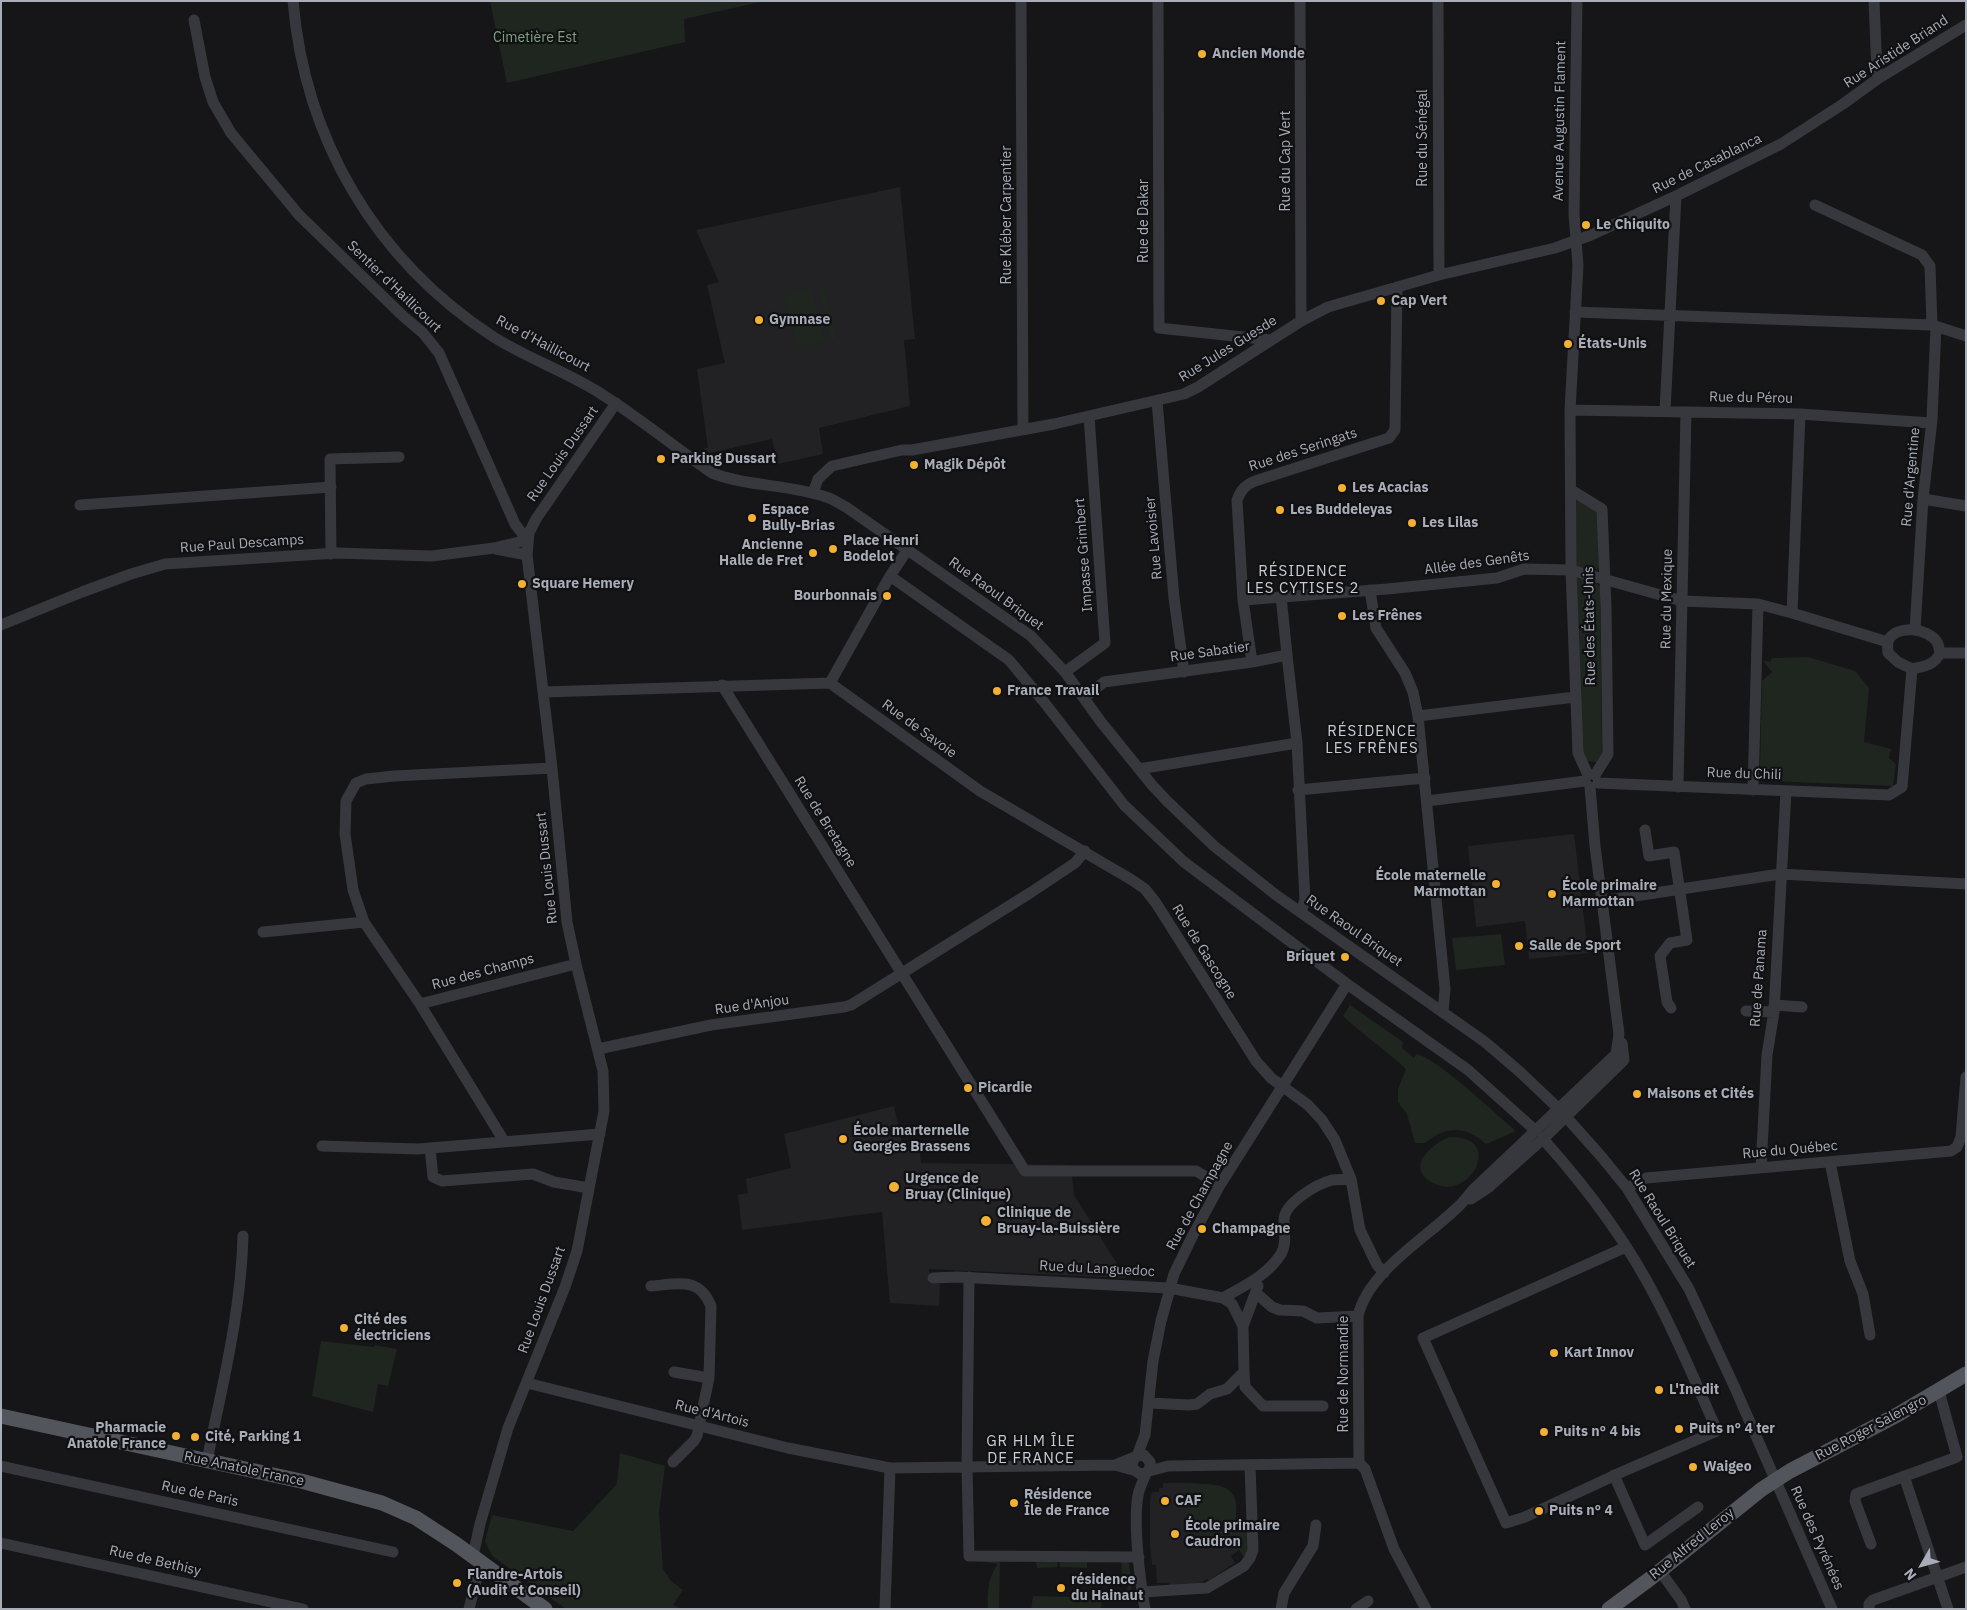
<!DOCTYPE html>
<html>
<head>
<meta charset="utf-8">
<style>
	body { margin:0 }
	#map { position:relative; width:1967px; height:1610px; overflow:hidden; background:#161618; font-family:"IBM Plex Sans",sans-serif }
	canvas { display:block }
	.frame { position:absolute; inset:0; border:2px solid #a8adb8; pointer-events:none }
	.north { position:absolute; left:1897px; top:1540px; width:50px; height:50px; -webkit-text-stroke:4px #111113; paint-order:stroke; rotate:232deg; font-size:14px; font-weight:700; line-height:20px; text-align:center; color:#a8adb8 }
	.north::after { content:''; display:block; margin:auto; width:18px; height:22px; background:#a8adb8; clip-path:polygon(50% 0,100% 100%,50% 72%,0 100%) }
</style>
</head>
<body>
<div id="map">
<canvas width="1967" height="1610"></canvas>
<div class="frame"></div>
<div class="north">N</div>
</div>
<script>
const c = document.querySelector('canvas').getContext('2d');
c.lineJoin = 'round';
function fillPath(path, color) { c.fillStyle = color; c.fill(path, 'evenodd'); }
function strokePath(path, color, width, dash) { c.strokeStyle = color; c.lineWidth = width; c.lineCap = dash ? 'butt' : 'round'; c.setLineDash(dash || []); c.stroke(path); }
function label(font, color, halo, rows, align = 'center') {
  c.font = font + ' "IBM Plex Sans",sans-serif'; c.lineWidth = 4.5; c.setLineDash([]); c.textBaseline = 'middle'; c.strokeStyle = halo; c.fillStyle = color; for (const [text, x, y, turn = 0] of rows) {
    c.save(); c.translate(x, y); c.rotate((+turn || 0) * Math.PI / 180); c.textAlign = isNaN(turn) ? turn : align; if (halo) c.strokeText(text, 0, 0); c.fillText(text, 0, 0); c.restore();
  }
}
fillPath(new Path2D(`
	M900,187L915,339L904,340L910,406L819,428L823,454L778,464L772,439L710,453L703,448H708L697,369L725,363L707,285L719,282L696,230Z
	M1574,834L1588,953L1529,959L1525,921L1476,927L1468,846Z
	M894,1106L902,1143L919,1140L921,1163L1071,1165L1074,1195L1126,1278L929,1269V1283L940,1284L939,1306L890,1303L882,1212L742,1230L738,1195L748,1193L746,1179L791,1168L784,1134Z
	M1163,1483H1190V1515L1188,1521L1190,1526L1195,1532L1210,1538L1228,1532L1239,1550L1231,1556L1235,1563L1209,1580L1207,1579L1198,1584L1169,1587V1583H1157L1156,1565H1152L1150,1547V1501L1151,1494L1153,1492H1159V1488H1163Z`), '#222225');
fillPath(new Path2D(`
	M490,1H765L684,19L685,42L507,83Z
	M823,283L837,340L832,341L818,284Z
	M811,288L825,341L798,348L783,295Z
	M1577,500L1594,506L1599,516V568L1595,573L1572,565V505Z
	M1577,577L1595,582L1600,587L1602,759L1600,763L1585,761L1580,750L1572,582Z
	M1808,657L1855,671L1869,688L1864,742L1891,749L1889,758L1896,764L1893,786L1770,781L1760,768L1762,681L1772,672L1763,661L1770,662L1772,658Z
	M1501,934L1505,965L1456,970L1452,938Z
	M1350,1005L1403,1042L1402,1048L1414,1058L1416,1054C1436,1057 1497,1115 1516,1131L1486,1144C1465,1125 1446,1126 1425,1143H1415L1407,1114L1398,1102V1089L1406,1069C1386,1050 1363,1035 1343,1016Z
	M1449,1137C1506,1135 1470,1203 1433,1183C1405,1168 1430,1145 1449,1137Z
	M321,1341L374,1347L375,1345L397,1349L388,1386L378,1384L373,1412L312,1396Z
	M620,1453L665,1466L659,1513L663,1569L670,1580L683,1590L673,1605L681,1609H566L492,1556L485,1541L492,1515L573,1531L617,1484Z
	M1190,1483C1224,1485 1242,1484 1235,1525L1249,1534L1247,1556L1245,1559L1228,1532C1211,1542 1191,1536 1186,1515H1190Z
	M1121,1558L1128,1559L1132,1582L1130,1599L1126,1592L1129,1584L1122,1580Z
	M1000,1559L999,1609H988C987,1594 988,1576 998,1564L972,1560Z
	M1036,1562H1057L1058,1567L1037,1568Z
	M1060,1562H1087V1568L1060,1567Z
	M1033,1596L1102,1598L1101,1609H1031Z`), '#1e261f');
strokePath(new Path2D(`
	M293,1C305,140 375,259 492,336C525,357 562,370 595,390C636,415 673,446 712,473C749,487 789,484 826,497C833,499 840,504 846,507L1031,636L1065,672L1101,722L1152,785L1167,801L1214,846L1276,895L1485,1042L1520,1072L1559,1109L1600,1155L1627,1188L1689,1289L1735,1388L1832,1609
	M1021,1L1023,429
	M1158,1L1159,328L1271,340
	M1300,1L1301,321
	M1438,1L1439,275
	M1577,1L1574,214L1578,266L1570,410L1571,570L1578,753L1588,775
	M1874,1L1877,73L1879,78
	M194,20L205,77L213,102L231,133L299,215L403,316L423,333L439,353L515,524L527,540
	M1815,205L1922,255L1930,266L1932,325
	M1575,312L1932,325L1966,336
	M1157,401L1174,598L1184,672
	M1570,410L1800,414L1931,423
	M1665,411L1676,196
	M1571,490L1602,509L1606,607L1608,754L1595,775
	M813,493L818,479L832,466L902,450H912L1054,424L1184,394L1198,387L1301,321L1328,307L1439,275L1555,248L1591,235L1676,196L1781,144L1843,104L1879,78L1966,25
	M1923,499L1966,506
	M80,505L331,487
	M496,549L527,555
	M331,554L330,459L399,457
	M890,576L1009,660L1044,702L1124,805L1184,862L1347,984L1468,1070L1536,1131
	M1370,590L1376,628L1405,673L1413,692L1418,716L1445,989L1443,1012
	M1243,600L1387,589L1497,578L1524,569L1571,570L1682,601L1758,604L1792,613L1888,642
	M1792,613L1800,414
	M1,625L82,592L131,574L165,564L337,553L432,556L494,548L527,540
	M1915,630L1923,499L1932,420L1936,326
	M1940,653H1966
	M1287,655L1297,743L1305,900L1301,912
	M1252,662L1243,600L1237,500C1241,490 1245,485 1255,481L1389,438L1395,430L1397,287
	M1065,672L1105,643L1089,416
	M830,683L890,576L908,549
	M722,685L1025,1171H1196L1220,1185
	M543,692L830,683L980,791L1132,880L1145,889L1156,903L1256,1061L1271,1078L1308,1105L1322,1120L1335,1140L1351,1179L1360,1230L1377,1265L1384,1273
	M1084,698L1104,682L1252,662L1287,655L1281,596
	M1418,716L1575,697
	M1139,769L1297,743
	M1598,783L1889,795L1902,787L1912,669L1898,662L1888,653C1888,650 1887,645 1888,641C1896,624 1928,628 1937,642C1939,645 1939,650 1940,653C1935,665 1924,666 1912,669
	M1678,787L1686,412
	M1298,790L1425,778
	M1753,790L1758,604
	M1427,801L1585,781
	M1645,830L1649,856L1674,852L1687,940L1670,943L1660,956L1667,1002L1671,1008
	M1602,901L1780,874L1966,884
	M364,922L353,890L345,834L346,801L356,783L366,779L394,776L552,768
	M263,932L364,922L420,1004L576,964
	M420,1004L504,1141
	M1774,1005L1802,1007
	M1746,1011L1774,1012
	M598,1049L711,1025L844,1007L851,1005L1030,893L1075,863L1085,851
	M1543,1139C1587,1188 1627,1241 1657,1300C1679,1342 1698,1387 1717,1431L1624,1471L1525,1517L1506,1523L1423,1338L1626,1247
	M322,1146L418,1149L600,1134
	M430,1148L433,1177L442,1181L533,1174L554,1182L589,1188
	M1830,1162L1850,1261L1863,1294L1870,1335
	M1761,1168L1767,1055L1774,1012L1786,791
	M1627,1188L1646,1178L1951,1151L1957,1147L1961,1137L1966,1077
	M1471,1199L1488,1188L1543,1139L1624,1060L1622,1043
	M969,1277L967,1467L969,1556L1139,1557
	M933,1278L957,1277L1169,1288L1223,1298L1232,1304L1243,1326
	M651,1286C677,1284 699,1276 711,1306L709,1378
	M1256,1293L1272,1307L1280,1310L1303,1311L1317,1318L1358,1316
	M1223,1298C1244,1286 1268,1275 1281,1254C1287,1244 1284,1231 1284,1220C1284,1203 1317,1184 1332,1180C1338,1179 1344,1180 1351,1179
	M1244,1372L1243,1326L1258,1286
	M527,1383L788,1448L890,1468L1115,1465L1133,1470
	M1149,1403L1189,1405L1197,1404L1210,1394L1227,1389L1244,1372L1245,1387L1263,1406H1323
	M1137,1456L1145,1435L1153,1361L1161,1321L1174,1274L1193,1235L1220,1185L1347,984
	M207,1461C222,1386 241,1313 243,1236
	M673,1462L694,1441L697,1436L709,1378L674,1372
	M1359,1463L1358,1316C1368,1271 1428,1237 1460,1205C1465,1200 1470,1193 1475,1188L1616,1054L1619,1034L1595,846L1590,787
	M1359,1463L1365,1469L1394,1549L1426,1609
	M1115,1465L1137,1456L1144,1455L1150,1462C1151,1469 1147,1474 1140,1474L1133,1469L1132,1463L1135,1458
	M1,1466L393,1552
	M1149,1471L1168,1466L1359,1463
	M1614,1475L1645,1545L1698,1507
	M1904,1476L1948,1609
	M1,1543L303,1609
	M1871,1544L1855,1501L1856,1494L1957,1457L1939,1391
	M473,1556L480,1524L508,1428L565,1287L577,1251L604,1111L603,1071L576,964L567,922L552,768L527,555L529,533L536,519L616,403
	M1660,1571L1681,1600L1685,1609
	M1142,1592L1207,1588L1244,1566L1250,1558L1253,1550L1250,1465
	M469,1609L481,1561
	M885,1609L890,1468
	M1145,1609C1140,1581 1132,1517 1139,1491C1141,1485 1144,1479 1146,1473
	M1281,1609L1284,1593L1313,1546L1316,1525
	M1356,1609L1368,1601
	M1869,1609V1604L1873,1600L1966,1567`), '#37383d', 11);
strokePath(new Path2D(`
	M1,1416L301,1481L382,1503L416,1518L456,1544L545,1609
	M1609,1609L1651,1578L1762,1489L1790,1471L1897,1415L1966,1374`), '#53555c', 15);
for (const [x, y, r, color] of [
	[1202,54,5,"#f2b134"],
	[1586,225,5,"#f2b134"],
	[1381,301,5,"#f2b134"],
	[759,320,5,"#f2b134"],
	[1568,344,5,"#f2b134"],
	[661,459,5,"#f2b134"],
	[914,465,5,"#f2b134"],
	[1342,488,5,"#f2b134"],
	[1280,510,5,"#f2b134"],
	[752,518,5,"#f2b134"],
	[1412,523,5,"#f2b134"],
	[833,549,5,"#f2b134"],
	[813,553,5,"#f2b134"],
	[522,584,5,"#f2b134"],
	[887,596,5,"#f2b134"],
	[1342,616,5,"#f2b134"],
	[997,691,5,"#f2b134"],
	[1496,884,5,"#f2b134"],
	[1552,894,5,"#f2b134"],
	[1519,946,5,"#f2b134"],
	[1345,957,5,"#f2b134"],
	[968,1088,5,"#f2b134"],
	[1637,1094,5,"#f2b134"],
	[843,1139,5,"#f2b134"],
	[894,1187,6,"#f2b134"],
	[986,1221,6,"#f2b134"],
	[1202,1229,5,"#f2b134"],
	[344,1328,5,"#f2b134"],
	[1554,1353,5,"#f2b134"],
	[1659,1390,5,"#f2b134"],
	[1679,1429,5,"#f2b134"],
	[1544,1432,5,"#f2b134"],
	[176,1436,5,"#f2b134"],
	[195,1437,5,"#f2b134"],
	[1693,1467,5,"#f2b134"],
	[1165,1501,5,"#f2b134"],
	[1014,1503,5,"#f2b134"],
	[1539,1511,5,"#f2b134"],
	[1175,1534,5,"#f2b134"],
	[457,1583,5,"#f2b134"],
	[1061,1588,5,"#f2b134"]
]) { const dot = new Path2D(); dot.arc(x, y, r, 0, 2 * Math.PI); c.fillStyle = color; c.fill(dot); strokePath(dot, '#111113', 2); }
label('14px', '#7fa381', '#111113', [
	["Cimetière Est",535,38]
]);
label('14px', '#a8adb8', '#111113', [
	["Rue Aristide Briand",1896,52,-33],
	["Avenue Augustin Flament",1560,121,-89],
	["Rue du Sénégal",1423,138,-90],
	["Rue du Cap Vert",1286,161,-90],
	["Rue de Casablanca",1707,164,-26],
	["Rue Kléber Carpentier",1007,215,-90],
	["Rue de Dakar",1144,221,-90],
	["Sentier d'Haillicourt",394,287,44],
	["Rue d'Haillicourt",543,344,28],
	["Rue Jules Guesde",1228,349,-32],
	["Rue du Pérou",1751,398,1],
	["Rue des Seringats",1303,450,-18],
	["Rue Louis Dussart",563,454,-55],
	["Rue d'Argentine",1911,477,-85],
	["Rue Lavoisier",1154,538,-95],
	["Rue Paul Descamps",242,544,-4],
	["Impasse Grimbert",1084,555,-94],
	["Allée des Genêts",1477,563,-8],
	["Rue Raoul Briquet",996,594,36],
	["Rue du Mexique",1667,599,-89],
	["Rue des États-Unis",1590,626,-91],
	["Rue Sabatier",1210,652,-8],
	["Rue de Savoie",919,729,36],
	["Rue du Chili",1744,774,2],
	["Rue de Bretagne",825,822,58],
	["Rue Louis Dussart",547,868,-96],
	["Rue Raoul Briquet",1354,931,35],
	["Rue de Gascogne",1204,952,58],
	["Rue des Champs",483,972,-15],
	["Rue de Panama",1759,978,-86],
	["Rue d'Anjou",752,1005,-8],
	["Rue du Québec",1790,1150,-5],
	["Rue de Champagne",1200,1196,-61],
	["Rue Raoul Briquet",1662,1219,58],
	["Rue du Languedoc",1097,1269,3],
	["Rue Louis Dussart",542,1300,-70],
	["Rue de Normandie",1344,1374,-90],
	["Rue d'Artois",712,1414,14],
	["Rue Roger Salengro",1871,1428,-28],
	["Rue Anatole France",244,1469,12],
	["Rue de Paris",200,1494,12],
	["Rue des Pyrénées",1817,1538,66],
	["Rue Alfred Leroy",1692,1544,-39],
	["Rue de Bethisy",155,1561,13]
]);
label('bold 14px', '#a8adb8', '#111113', [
	["Ancien Monde",1212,54],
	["Le Chiquito",1596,225],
	["Cap Vert",1391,301],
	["Gymnase",769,320],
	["États-Unis",1578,344],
	["Parking Dussart",671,459],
	["Magik Dépôt",924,465],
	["Les Acacias",1352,488],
	["Espace",762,510],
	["Bully-Brias",762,526],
	["Les Buddeleyas",1290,510],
	["Les Lilas",1422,523],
	["Place Henri",843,541],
	["Bodelot",843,557],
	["Ancienne",803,545,"right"],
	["Halle de Fret",803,561,"right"],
	["Square Hemery",532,584],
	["Bourbonnais",877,596,"right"],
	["Les Frênes",1352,616],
	["France Travail",1007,691],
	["École maternelle",1486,876,"right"],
	["Marmottan",1486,892,"right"],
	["École primaire",1562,886],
	["Marmottan",1562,902],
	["Salle de Sport",1529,946],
	["Briquet",1335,957,"right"],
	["Picardie",978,1088],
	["Maisons et Cités",1647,1094],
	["École marternelle",853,1131],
	["Georges Brassens",853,1147],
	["Urgence de",905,1179],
	["Bruay (Clinique)",905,1195],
	["Clinique de",997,1213],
	["Bruay-la-Buissière",997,1229],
	["Champagne",1212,1229],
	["Cité des",354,1320],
	["électriciens",354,1336],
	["Kart Innov",1564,1353],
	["L'Inedit",1669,1390],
	["Pharmacie",166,1428,"right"],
	["Anatole France",166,1444,"right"],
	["Puits n° 4 ter",1689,1429],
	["Puits n° 4 bis",1554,1432],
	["Cité, Parking 1",205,1437],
	["Waigeo",1703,1467],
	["Résidence",1024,1495],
	["Île de France",1024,1511],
	["CAF",1175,1501],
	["Puits n° 4",1549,1511],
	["École primaire",1185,1526],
	["Caudron",1185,1542],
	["Flandre-Artois",467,1575],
	["(Audit et Conseil)",467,1591],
	["résidence",1071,1580],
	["du Hainaut",1071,1596]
], 'left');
c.letterSpacing = '1px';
label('15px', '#c9ccd4', '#111113', [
	["RÉSIDENCE",1303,572],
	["LES CYTISES 2",1303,589],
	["RÉSIDENCE",1372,732],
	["LES FRÊNES",1372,749],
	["GR HLM ÎLE",1031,1442],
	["DE FRANCE",1031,1459]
]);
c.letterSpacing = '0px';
</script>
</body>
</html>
